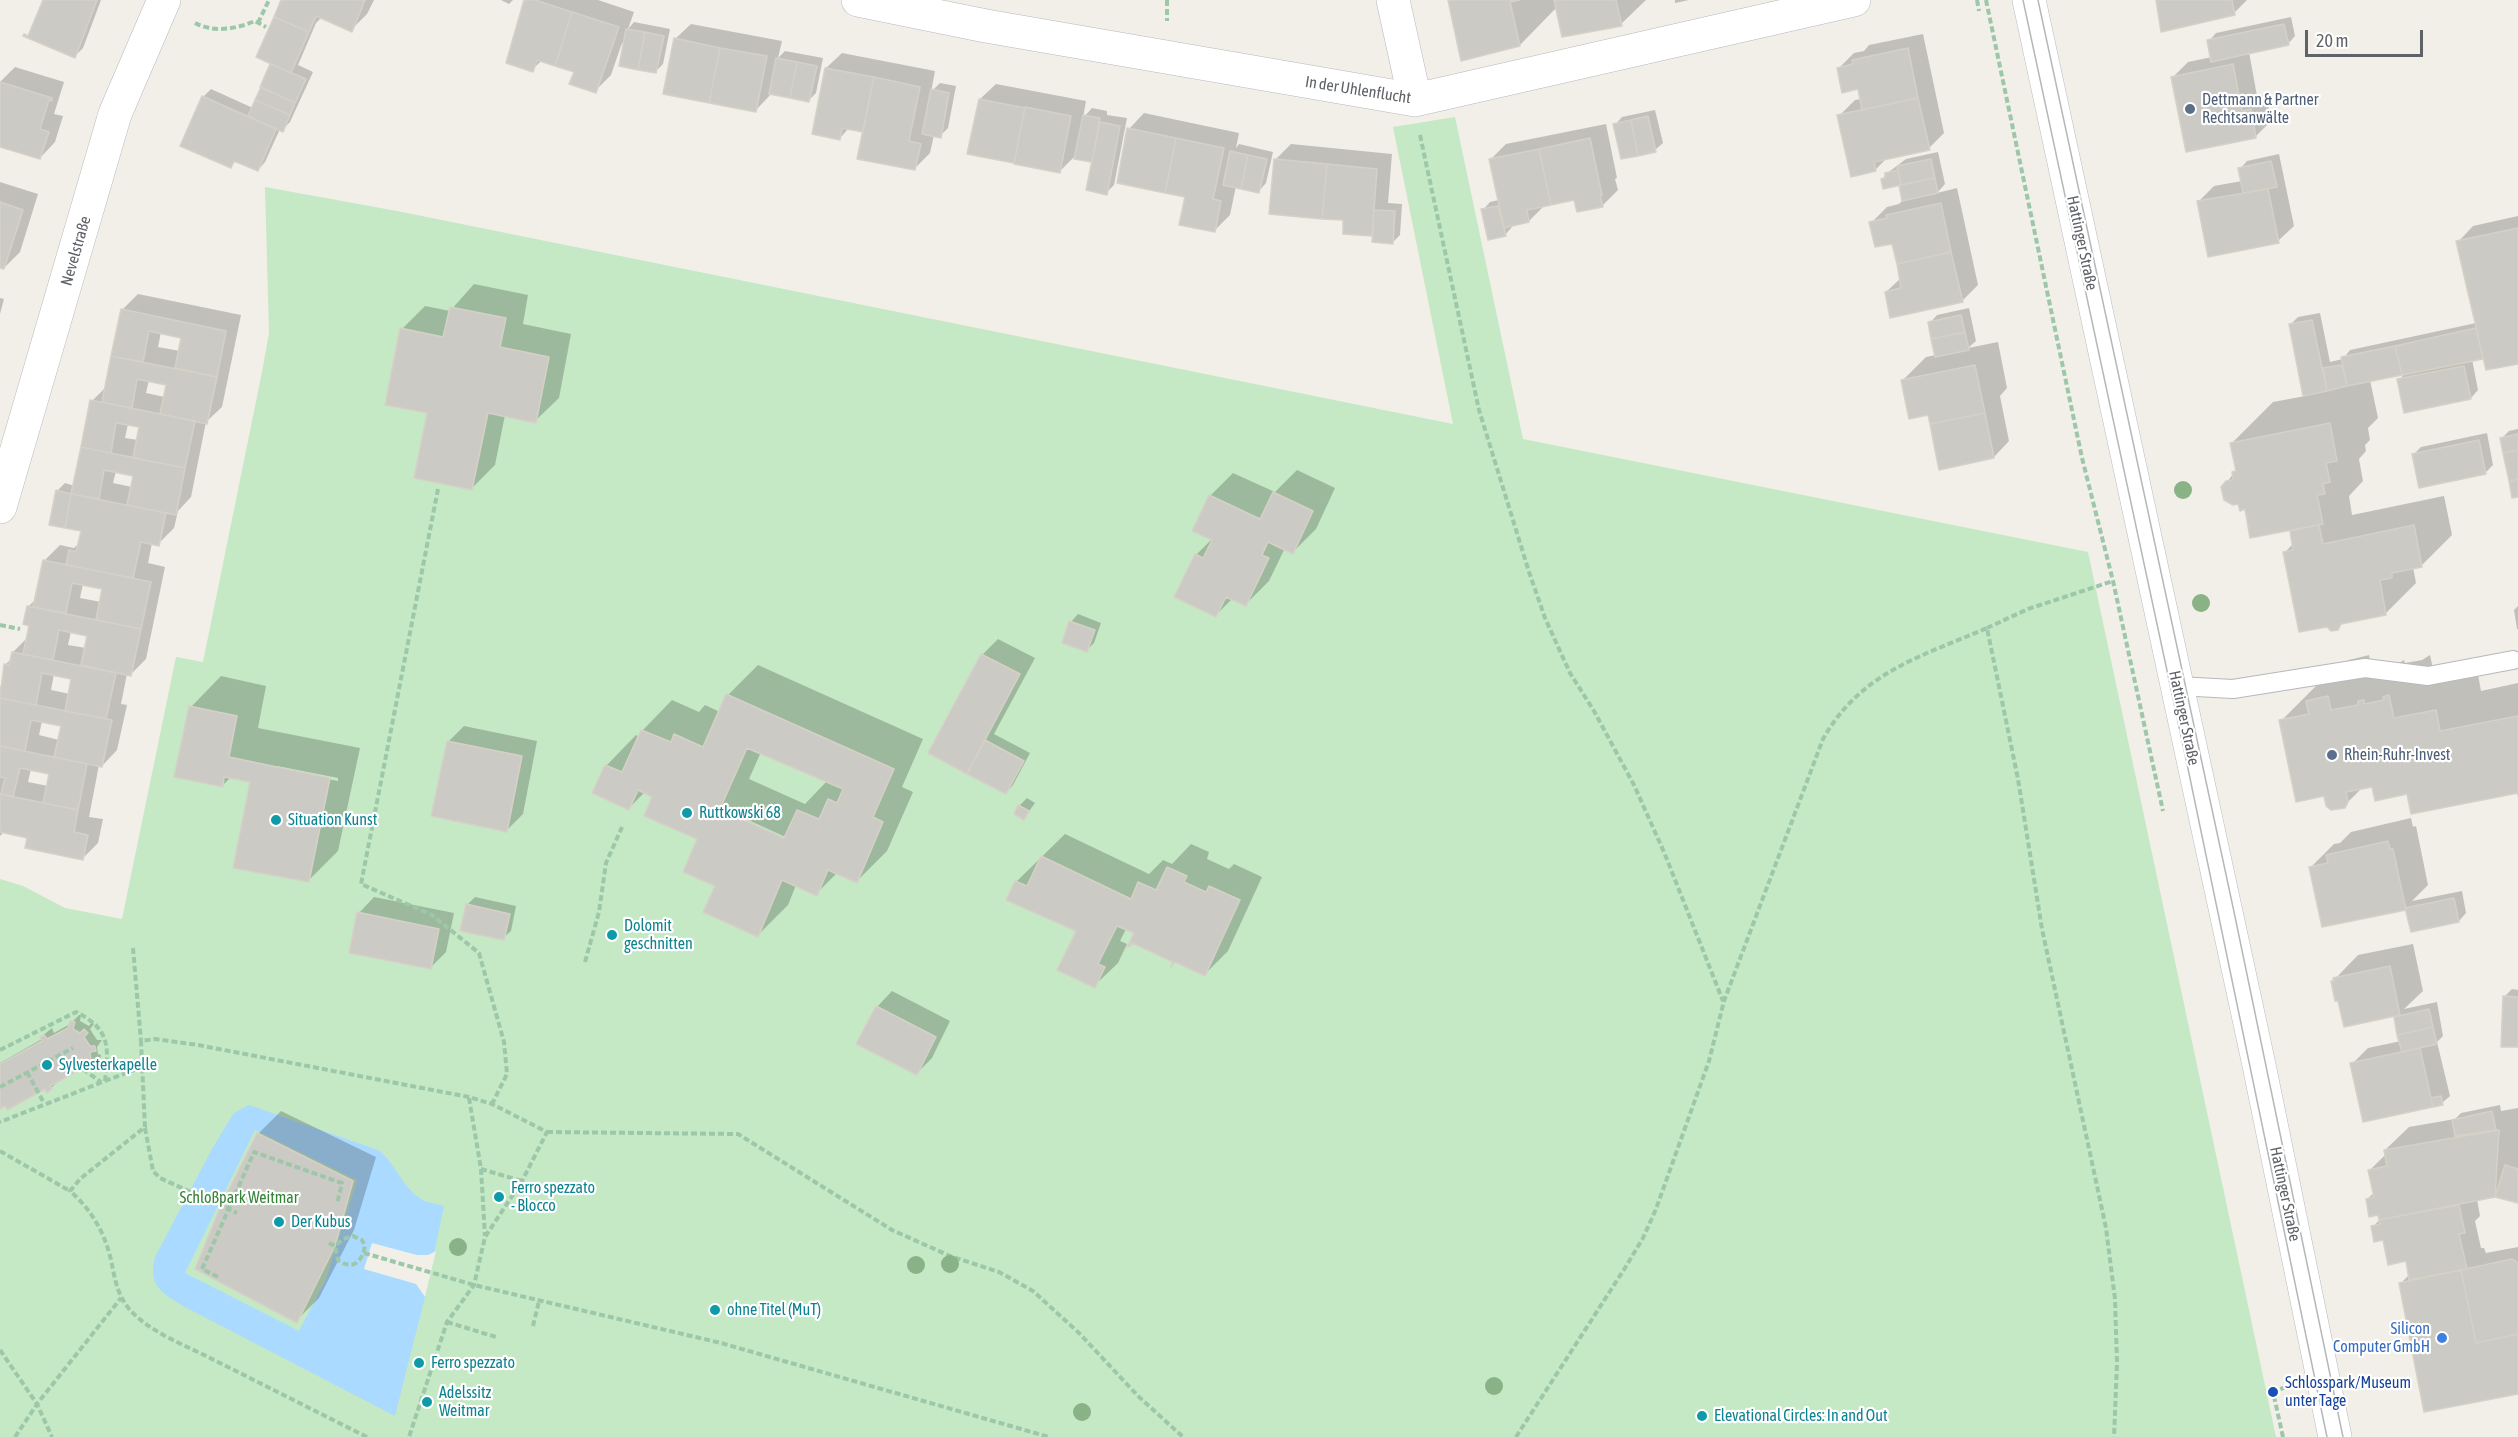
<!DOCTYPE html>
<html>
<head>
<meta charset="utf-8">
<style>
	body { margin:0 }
	#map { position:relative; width:2518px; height:1437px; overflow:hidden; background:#f1efe8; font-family:"Asap Condensed",sans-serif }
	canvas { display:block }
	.scale { position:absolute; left:2305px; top:30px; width:118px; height:27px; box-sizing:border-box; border:3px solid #5f6368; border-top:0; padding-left:8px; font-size:18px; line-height:21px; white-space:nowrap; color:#5f6368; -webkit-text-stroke:4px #fff; paint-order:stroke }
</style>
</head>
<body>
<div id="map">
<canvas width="2518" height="1437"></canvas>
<div class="scale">20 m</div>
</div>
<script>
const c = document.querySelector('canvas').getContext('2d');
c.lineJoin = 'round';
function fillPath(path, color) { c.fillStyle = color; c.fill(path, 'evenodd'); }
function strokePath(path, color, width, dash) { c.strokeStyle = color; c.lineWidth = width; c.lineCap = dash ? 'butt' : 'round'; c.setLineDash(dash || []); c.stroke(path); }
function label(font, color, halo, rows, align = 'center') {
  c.font = font + ' "Asap Condensed",sans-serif'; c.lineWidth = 4.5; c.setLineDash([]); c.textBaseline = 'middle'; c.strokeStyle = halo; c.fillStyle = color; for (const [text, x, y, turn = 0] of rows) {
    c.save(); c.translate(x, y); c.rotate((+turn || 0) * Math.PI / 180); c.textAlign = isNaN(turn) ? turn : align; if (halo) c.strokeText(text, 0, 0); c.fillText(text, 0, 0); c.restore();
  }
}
fillPath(new Path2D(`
	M1455,117L1523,439L2088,552L2276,1437H0V879L23,886L65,908L122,919L176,657L203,662L262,372L269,333L265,187L397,211L1453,424L1393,127Z`), '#c5e8c5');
fillPath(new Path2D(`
	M249,1105L378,1150C397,1164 403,1191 425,1201C430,1203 438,1204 444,1206L425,1297L395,1416L183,1306C161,1292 148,1286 155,1257L212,1149L234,1113ZM255,1130L357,1180L326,1279L299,1331L185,1273Z`), '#aadaff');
fillPath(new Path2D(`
	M372,1243L417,1255H428L436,1251L425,1297L416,1284L364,1269Z`), '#f1efe8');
fillPath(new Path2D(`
	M45,0H101L83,48L75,56Z
	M283,0H374L367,14L351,30L322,17L316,23L298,65L313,72L290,122L282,130L280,129L265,162L258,170L237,160L231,166L203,97L211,89L253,108L272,63Z
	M501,0H513L509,4Z
	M526,0H598L634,12L628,29L634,22L670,29L663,64L656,71L622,43L611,75L595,91L575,71L542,60L532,70Z
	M1450,0H1646L1621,24L1557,7L1520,45Z
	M1675,0H1689L1675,3Z
	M2158,0H2247L2234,13Z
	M2291,17L2295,36L2288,44L2249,52L2257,96L2266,94L2271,121L2256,136L2187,150L2173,77L2188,62L2212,57L2209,41L2216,33Z
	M691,24L782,41L778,58L785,51L823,58L816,93L809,100L772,93L756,110L675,39Z
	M1923,34L1944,133L1929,148L1888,157L1875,170L1839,116L1855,100L1861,99L1859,88L1838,69L1854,53L1864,51L1869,45Z
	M842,53L935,71L931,92L940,83L956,86L948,128L940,136L934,135L930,153L915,168L865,131L849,128L840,138L826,68Z
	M15,67L64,82L54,114L63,116L55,142L40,158L0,144V82Z
	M996,84L1086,101L1083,118L1092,108L1107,111V115L1127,118L1114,185L1106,193L1094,161L1074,157L1059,172L969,153L980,99Z
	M1655,110L1663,143L1655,150L1615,125L1622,117Z
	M1144,113L1239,133L1236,148L1239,144L1273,152L1266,183L1259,191L1236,186L1230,215L1214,231L1129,129Z
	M1606,124L1617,178L1615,179L1618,190L1602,206L1575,199L1545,205L1529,221L1512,224V227L1505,235L1483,210L1490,202L1499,200L1490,160L1506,144Z
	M1291,144L1392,154L1388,203L1402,204L1400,235L1392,243L1345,219L1275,160Z
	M1938,152L1945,184L1937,193L1957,188L1978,285L1962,301L1886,292L1901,278L1894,242L1871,223L1887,207L1899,204L1903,200L1900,183L1882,180L1886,174L1906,159Z
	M2279,154L2294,226L2278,241L2198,202L2214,186L2242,181L2240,169L2247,161Z
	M0,182L38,194L20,252L4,268L0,266Z
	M2518,216V362L2484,355L2472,359L2478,390L2471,398L2399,380L2405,373L2370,380L2378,418L2368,428L2370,440L2365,445L2366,451L2359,459L2363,481L2349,496L2352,515L2444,496L2452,535L2421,566L2413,567L2416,583L2386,613L2344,622L2337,628L2285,552L2294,543L2291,529L2247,508L2227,482L2237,469L2232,443L2273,402L2305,396L2290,325L2298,317L2320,313L2330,362L2343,359L2350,350L2476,323L2458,242L2473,226Z
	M474,284L528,295L523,324L571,334L559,398L535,421L505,415L495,465L472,488L429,412L402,329L425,306L450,311Z
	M138,294L241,315L222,407L206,422L191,497L178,511L174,528L158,544L152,543L148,563L165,567L146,659L131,674H127L121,704L127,705L117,750L102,766L99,765L89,817L103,819L98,843L83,858L29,837L4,832L0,836V689L5,665L12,658L13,652L28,637L31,625L28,607L36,599L44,561L60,545L74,548L80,542L83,530L57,491L65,483L75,486L92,401L107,386L122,310ZM161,332L183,337L180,351L158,347ZM149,380L168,384L165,397L146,393ZM128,424L140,426L138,440L125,438ZM116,471L135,474L132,487L113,483ZM83,584L104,588L101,602L80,598ZM71,631L89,635L86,648L68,645ZM54,674L73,678L70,694L51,690ZM42,721L62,725L59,740L39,735ZM31,769L51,773L48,786L28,782Z
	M0,298L4,299L0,314Z
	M1969,308L1976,341L1968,348L1998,342L2007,388L2000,396L2009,441L1994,457L1929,413L1903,380L1926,357L1936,355L1930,323L1937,315Z
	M2518,429V496L2502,438L2509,431Z
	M2487,433L2493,465L2486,472L2414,454L2421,447Z
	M1297,470L1335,488L1316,529L1293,552L1285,548L1269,581L1246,604L1233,598L1216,615L1176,597L1196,555L1212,539L1210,496L1233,473L1275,492Z
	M2518,606V629H2517L2514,610Z
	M1078,614L1101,623L1094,643L1086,651L1071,622Z
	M998,639L1035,658L994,734L1030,753L1013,785L1006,793L930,753L983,654Z
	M2369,655L2372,669L2397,664L2404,660L2405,663L2422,660L2430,655L2435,678L2477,669L2481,691L2518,683V798L2517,792L2408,793L2373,785L2363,787L2344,806L2325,795L2281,721L2322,680L2330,678L2349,660Z
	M758,665L923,739L902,787L913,792L887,851L857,881L837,873L816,894L796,885L788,905L758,935L717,886L699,838L654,796L645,792L629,808L606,766L636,735L639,737L642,731L672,700L699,712L705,705L720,712L728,695ZM761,752L828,780L805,804L749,779ZM724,809L792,840L791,843L724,813Z
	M221,676L266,686L258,728L360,748L338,851L308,881L252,781L231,777L222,786L191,707ZM277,766L338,778V781L277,769Z
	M464,726L537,741L523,814L507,830L448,742Z
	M1027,798L1035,803L1024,818L1019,806Z
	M2411,818L2413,827L2416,826L2428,885L2412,901L2462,891L2466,913L2459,921L2412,930L2407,907L2405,908L2311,867L2334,844L2340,843L2351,832Z
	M1065,834L1149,874L1163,860L1172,864L1191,844L1209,852L1207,859L1229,869L1234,864L1262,877L1228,951L1204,975L1126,929L1120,941L1127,944L1118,963L1094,986L1078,931L1016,882Z
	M374,897L454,913L446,952L431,967L359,913Z
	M475,897L516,906L511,931L503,938L467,905Z
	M2413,944L2423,991L2404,1009L2437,1002L2443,1036L2437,1042L2450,1096L2442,1103L2352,1064L2368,1048L2401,1041L2395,1015L2333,981L2358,955Z
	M2512,989L2518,990V1046L2504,997Z
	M892,991L950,1021L932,1058L917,1073L877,1007Z
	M79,1015H81L80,1021L89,1026L92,1022L94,1024L90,1029L97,1040H102L97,1047L98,1054L101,1055L100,1060L92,1067L87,1065L59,1081L51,1088L46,1087L0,1107V1063L42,1039L41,1037L52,1028L54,1033L70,1024Z
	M2500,1105L2501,1111L2518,1108V1202L2495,1196L2477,1199L2480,1216L2475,1221L2481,1248H2484L2486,1253L2518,1247V1392L2401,1283L2410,1274L2407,1260L2373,1227L2380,1219L2379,1213L2367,1199L2375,1192L2370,1170L2386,1154L2385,1150L2409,1127L2455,1119L2461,1113Z
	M281,1111L376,1157L354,1230L319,1298L296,1321L258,1134Z`), '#0003');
const building = new Path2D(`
	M43,0H97L75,58L23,36L24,34L28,36Z
	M281,0H365L352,32L316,16L309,32L274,17Z
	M524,0H535L572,12L555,66L537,60L533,72L506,63Z
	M1448,0H1520L1510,2L1520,46L1461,61Z
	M1554,0H1616L1622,26L1562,37Z
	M2156,0H2232L2235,15L2161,32Z
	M572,12L619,27L596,93L569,84L574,72L555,66Z
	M274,17L309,32L291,73L256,57Z
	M2284,24L2289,45L2211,62L2207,40Z
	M626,29L645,32L638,70L619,66Z
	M645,32L664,36L656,73L638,70Z
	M674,38L720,48L709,103L663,94Z
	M720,48L767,56L756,112L709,103Z
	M1908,48L1918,98L1862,110L1858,89L1842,93L1837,68L1853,64L1852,60Z
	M776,58L797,62L790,98L769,94Z
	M797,62L817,66L809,102L790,98Z
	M270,64L306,79L295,103L260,87Z
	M2233,64L2242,111L2251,109L2256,138L2186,152L2171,77Z
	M825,68L874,77L863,132L842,128L840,140L812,134Z
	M874,77L920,87L909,141L921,144L915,170L857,159Z
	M0,82L52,98V101L49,100L40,129L49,132L40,159L0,147Z
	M261,87L295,103L290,115L255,100Z
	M931,89L949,93L941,138L922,134Z
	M202,96L276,129L258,171L234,161L231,168L180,146Z
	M1918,98L1930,150L1874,162L1876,171L1851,177L1837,115Z
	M979,99L1025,108L1014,163L967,154Z
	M255,100L290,115L283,132L248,116Z
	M1025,107L1071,116L1060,173L1014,164Z
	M1083,115L1100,118L1092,162L1074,159Z
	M1648,116L1656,152L1638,156L1631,120Z
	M1631,120L1638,156L1621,159L1613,124Z
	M1100,122L1120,126L1107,195L1086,190Z
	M1127,128L1176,138L1165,193L1117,183Z
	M1176,138L1224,148L1213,199L1221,201L1215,232L1179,225L1185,197L1165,193Z
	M1590,138L1602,195H1600L1603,207L1577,212L1574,200L1551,205L1539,149Z
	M1539,149L1551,205L1527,210L1529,222L1504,228L1489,159Z
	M1230,151L1248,155L1241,189L1223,185Z
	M1248,155L1267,159L1259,193L1241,189Z
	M1274,159L1327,164L1322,219L1269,214Z
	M1931,159L1935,178L1901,185L1897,166Z
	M2271,161L2277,187L2243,193L2238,168Z
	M1327,164L1377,169L1372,236L1343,234V220L1322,219Z
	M1898,170L1901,185L1883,189L1881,179L1885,178V173Z
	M1935,178L1938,193L1902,201L1899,185Z
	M2268,189L2279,243L2208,257L2197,201Z
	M0,202L23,210L4,269L0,268Z
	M1941,203L1951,252L1897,264L1892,244L1875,247L1869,222L1887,218L1886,215Z
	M1498,206L1506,236L1488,240L1481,209Z
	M1374,210L1395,211L1393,244L1372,242Z
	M2518,228V364L2486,370L2456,241Z
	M1951,252L1963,302L1890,318L1885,292L1901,288L1897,264Z
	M450,307L506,318L500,347L549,357L536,423L488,413L472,490L414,478L427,413L385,405L400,328L443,337Z
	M121,309L226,331L217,377L175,368L181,338L149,331L143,362L111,356Z
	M1961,315L1965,332L1931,339L1928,322Z
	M2312,320L2327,391L2303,396L2289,324Z
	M2476,328L2483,359L2402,375L2395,346Z
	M1965,332L1969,350L1935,357L1931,339Z
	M2395,346L2402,375L2347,386L2341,357Z
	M111,356L217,377L207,424L160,414L166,385L137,379L132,408L102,402Z
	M1975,365L1985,413L1930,424L1928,415L1909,419L1901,380Z
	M2342,365L2347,386L2327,391L2323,368Z
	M2464,366L2471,399L2404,413L2397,379Z
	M90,400L195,421L185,468L133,458L139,427L116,423L111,453L81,447Z
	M1985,413L1994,458L1939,470L1930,424Z
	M2330,423L2337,461L2326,463L2330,482L2323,484L2325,494L2317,495L2323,524L2250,538L2245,509L2240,511L2238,504L2233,505L2224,500L2221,487L2226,481L2233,480L2232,472L2236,471L2230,443Z
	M2518,434V450L2503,453L2500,438Z
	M2479,440L2486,474L2419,488L2412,454Z
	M81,447L185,468L176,515L127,505L133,476L104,470L99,499L71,494Z
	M2518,450V479L2509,481L2503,453Z
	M2518,479V497L2512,498L2509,481Z
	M56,490L71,494L65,528L49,525Z
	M1273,492L1313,511L1293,554L1268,542L1262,555L1269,558L1246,606L1226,597L1216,617L1174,597L1195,554L1203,558L1212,540L1192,531L1209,495L1260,519Z
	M71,494L166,513L159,546L141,542L133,578L66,565L69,550L76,552L81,531L65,528Z
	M2319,525L2323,544L2414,525L2422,567L2392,573V578L2380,580L2386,615L2341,624L2338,630L2331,631L2327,627L2299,632L2283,552L2293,550L2290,531Z
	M43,560L151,582L141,629L96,620L102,589L72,583L66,613L33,607Z
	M27,606L141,629L131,676L81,665L87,636L59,630L53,660L23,654L29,626L23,624Z
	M1069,621L1095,630L1087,652L1062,643Z
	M12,652L116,673L106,719L65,711L71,679L42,673L36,705L0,698L4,664L9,665Z
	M981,654L1020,674L967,774L928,753Z
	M726,694L894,769L873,817L883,822L857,883L828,870L817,896L782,880L758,937L703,912L715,886L683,872L697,839L644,816L652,797L638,790L629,810L592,793L605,765L622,772L641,730L671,742L674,734L703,747ZM747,748L843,789L837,803L828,799L819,819L797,810L784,838L720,809Z
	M2389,695L2394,718L2436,710L2440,731L2518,716V793L2411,814L2407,794L2375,801L2372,787L2346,792L2348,802L2345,808L2331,810L2326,806L2324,796L2296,802L2279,720L2309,714L2306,701L2328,696L2331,710L2358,705V701L2364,700V704L2384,700L2383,697Z
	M0,698L112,720L102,767L54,757L61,726L31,720L25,751L0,746Z
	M189,706L237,716L229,757L330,778L309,882L233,868L250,782L224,777L223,787L174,777Z
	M985,740L1024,761L1006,794L967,774Z
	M447,741L522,756L507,832L431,816Z
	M0,746L87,764L78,810L43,803L49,774L20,768L13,797L1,794L5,778L0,777Z
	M0,794L78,810L74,832L88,835L83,860L25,848L27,838L0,832Z
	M1018,805L1029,811L1024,820L1014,814Z
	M2388,841L2390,849H2393L2406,910L2322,927L2309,867L2328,863L2326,855Z
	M1041,856L1131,899L1138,882L1156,890L1167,867L1187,876L1184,882L1206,892L1209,886L1240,900L1205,976L1175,962L1171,967L1173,962L1132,943L1130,947H1127L1134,933L1117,926L1098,964L1105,967L1095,988L1057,970L1076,931L1006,900L1015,881L1027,886Z
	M2454,898L2459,922L2411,932L2405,908Z
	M466,904L510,914L504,940L460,931Z
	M357,912L439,929L431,969L349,953Z
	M2390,966L2400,1015L2344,1027L2338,1001H2335L2331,981H2334L2333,978Z
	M2503,996L2518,997V1047H2501Z
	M876,1006L936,1037L917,1075L856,1044Z
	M2429,1009L2433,1027L2397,1035L2394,1017Z
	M70,1021L75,1022L73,1029L80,1033L84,1029L88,1033L84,1037L90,1046H95L96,1051L90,1052L91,1061L95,1063L92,1069L87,1066L50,1086L52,1089L47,1093L45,1089L7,1110L5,1106L0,1109V1064L42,1041L40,1037L44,1035L47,1039L68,1028Z
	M2433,1027L2437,1044L2402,1052L2397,1035Z
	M2420,1048L2433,1107L2363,1122L2350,1063Z
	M2441,1096L2443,1105L2433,1107L2431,1098Z
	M2492,1111L2496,1130L2455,1136L2452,1120Z
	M2499,1130L2495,1197L2379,1220L2378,1215L2369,1217L2366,1199L2374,1197L2368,1170L2387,1166L2384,1150Z
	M257,1133L353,1181L335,1246L297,1323L195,1269L221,1205Z
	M2505,1165L2518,1169V1203L2495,1197Z
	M2459,1205L2465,1233L2459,1234L2467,1269L2409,1280L2406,1261L2388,1265L2383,1240L2374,1242L2371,1226L2380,1224L2379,1220Z
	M2512,1259L2518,1263V1334L2476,1343L2461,1270Z
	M2461,1270L2476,1343L2518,1334V1394L2424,1412L2399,1283Z`);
fillPath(building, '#cccac5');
strokePath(building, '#d6d1c6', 1.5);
const service = new Path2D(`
	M2178,686L2233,689L2365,668L2428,676L2513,660`);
const minor = new Path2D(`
	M858,0L986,26L1415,100L1854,0
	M1393,0L1415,100
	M0,507L115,114L164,0`);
const secondary = new Path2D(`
	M2029,0L2259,1065L2335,1437`);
strokePath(service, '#b5b8bc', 20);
strokePath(minor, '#b5b8bc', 34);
strokePath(secondary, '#b6babf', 34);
strokePath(new Path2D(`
	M1167,0V21
	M1977,0L1979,11
	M1986,0L2082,458L2113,581L2163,811
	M195,23C214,33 236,29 255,21L266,27
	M258,23L269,0
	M1420,135L1479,410L1529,572L1545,618L1570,673L1594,711L1634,785L1664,852L1723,1001
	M438,489L361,884L432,915L479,953L504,1042L507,1074L492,1104
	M0,625L20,629
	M1987,628L2028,609L2113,581
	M133,948L141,1041
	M585,962L599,912L606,863L622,827
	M0,1050L76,1012C110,1029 109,1046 105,1081L0,1122
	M83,1069L101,1082
	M27,1072L44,1103
	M105,1081L142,1067
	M0,1087L73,1048
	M469,1098L481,1169L485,1236
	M145,1128L153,1171L160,1178L237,1213
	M547,1132L738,1134L892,1230L950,1256L999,1272L1033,1291L1079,1333L1138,1396L1183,1437
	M0,1151L70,1191
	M481,1169L522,1181
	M329,1243L335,1246L343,1239L353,1236L362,1240L365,1246C362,1262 353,1271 338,1260L335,1246
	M364,1253L474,1285L721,1343L1049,1437
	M218,1277L202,1269L254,1152L342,1183L337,1204
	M447,1322L496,1337
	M533,1326L539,1301
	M0,1350L37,1404L52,1437
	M15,1437L37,1404L121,1298
	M367,1437C315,1411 264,1385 212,1359C185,1345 151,1333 130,1310C117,1295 115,1279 111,1260C105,1233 91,1209 70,1191L80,1179L145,1127L141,1041L155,1039L198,1045L469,1097L492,1104L547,1132L522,1181L485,1237L474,1285L447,1322L409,1437
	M1516,1437L1625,1268L1643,1238L1656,1209L1709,1061L1724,1001L1823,739C1861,672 1920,657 1987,628L2018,779L2042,929L2106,1228L2115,1299L2117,1363L2114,1437
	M2283,1437L2273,1392L2288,1386`), '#9cc7a9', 4, [6, 3]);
strokePath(service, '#fff', 18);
strokePath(minor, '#fff', 33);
strokePath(secondary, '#fff', 33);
strokePath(new Path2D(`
	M2023,0L2186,759L2327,1437
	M2038,0L2233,907L2343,1437`), '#b6b7b8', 1.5);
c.fillStyle = '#89b387';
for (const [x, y] of [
	[2183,490],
	[2201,603],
	[458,1247],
	[950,1264],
	[916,1265],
	[1494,1386],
	[1082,1412]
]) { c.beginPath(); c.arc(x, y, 9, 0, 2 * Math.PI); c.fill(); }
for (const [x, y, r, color] of [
	[2190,109,6,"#5c6f8a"],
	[2332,755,6,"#5c6f8a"],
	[687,813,6,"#0f9aa8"],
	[276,820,6,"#0f9aa8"],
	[612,935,6,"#0f9aa8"],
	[47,1065,6,"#0f9aa8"],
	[499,1197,6,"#0f9aa8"],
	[279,1222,6,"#0f9aa8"],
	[715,1310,6,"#0f9aa8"],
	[2442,1338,6,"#3f7fe0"],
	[419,1363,6,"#0f9aa8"],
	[2273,1392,6,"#1a4fb4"],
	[427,1402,6,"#0f9aa8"],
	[1702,1416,6,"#0f9aa8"]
]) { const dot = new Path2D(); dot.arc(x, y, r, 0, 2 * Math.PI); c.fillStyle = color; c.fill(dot); strokePath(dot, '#fff', 2); }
label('16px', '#5f6368', '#fff', [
	["In der Uhlenflucht",1358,90,9],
	["Hattinger Straße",2082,243,78],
	["Nevelstraße",76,251,-74],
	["Hattinger Straße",2184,718,78],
	["Hattinger Straße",2285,1194,78]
]);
label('16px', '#4e5e75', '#fff', [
	["Dettmann & Partner",2202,100],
	["Rechtsanwälte",2202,118],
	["Rhein-Ruhr-Invest",2344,755]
], 'left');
label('16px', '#0d838f', '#fff', [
	["Ruttkowski 68",699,813],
	["Situation Kunst",288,820],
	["Dolomit",624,926],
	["geschnitten",624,944],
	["Sylvesterkapelle",59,1065],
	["Ferro spezzato",511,1188],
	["- Blocco",511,1206],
	["Der Kubus",291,1222],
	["ohne Titel (MuT)",727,1310],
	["Ferro spezzato",431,1363],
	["Adelssitz",439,1393],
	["Weitmar",439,1411],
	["Elevational Circles: In and Out",1714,1416]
], 'left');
label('16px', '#348238', '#fff', [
	["Schloßpark Weitmar",239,1198]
]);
label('16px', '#366cbe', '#fff', [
	["Silicon",2430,1329],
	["Computer GmbH",2430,1347]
], 'right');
label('16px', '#164399', '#fff', [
	["Schlosspark/Museum",2285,1383],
	["unter Tage",2285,1401]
], 'left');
</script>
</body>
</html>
